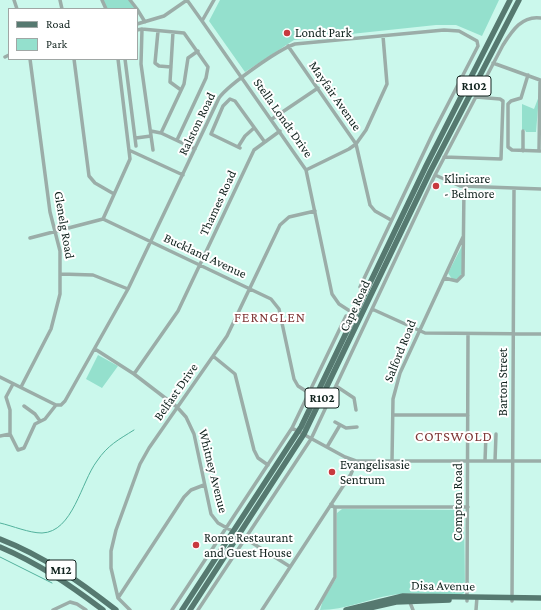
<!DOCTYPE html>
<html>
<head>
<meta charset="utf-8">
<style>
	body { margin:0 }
	#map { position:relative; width:541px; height:610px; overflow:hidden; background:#cbf8ec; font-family:"Crimson Pro",serif }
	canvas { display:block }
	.legend { position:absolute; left:8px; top:8px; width:130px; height:52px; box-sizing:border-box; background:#fff; border:1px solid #a0a7a5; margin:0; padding:5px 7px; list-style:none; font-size:12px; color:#11231e }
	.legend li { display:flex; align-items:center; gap:8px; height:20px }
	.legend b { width:20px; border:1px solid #a0a7a5 }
</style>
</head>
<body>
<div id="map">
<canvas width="541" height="610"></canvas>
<ul class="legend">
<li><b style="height:5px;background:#567970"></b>Road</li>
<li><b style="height:11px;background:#94e0cd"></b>Park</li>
</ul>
</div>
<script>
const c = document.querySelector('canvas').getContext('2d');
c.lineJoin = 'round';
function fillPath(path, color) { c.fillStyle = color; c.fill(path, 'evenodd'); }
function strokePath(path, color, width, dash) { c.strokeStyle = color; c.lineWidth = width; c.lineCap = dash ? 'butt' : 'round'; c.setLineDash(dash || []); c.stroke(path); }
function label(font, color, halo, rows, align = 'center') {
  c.font = font + ' "Crimson Pro",serif'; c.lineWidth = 4; c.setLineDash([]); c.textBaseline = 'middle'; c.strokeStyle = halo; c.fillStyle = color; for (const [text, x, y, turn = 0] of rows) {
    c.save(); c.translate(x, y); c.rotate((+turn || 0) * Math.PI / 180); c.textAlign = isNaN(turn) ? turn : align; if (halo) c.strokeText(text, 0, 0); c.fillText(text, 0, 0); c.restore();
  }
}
fillPath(new Path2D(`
	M103,0H130L136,9H107Z
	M220,0H499L482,36L456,25H436L294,40L245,72L209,21Z
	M539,96L536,132H526L525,130H522V104L534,109Z
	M462,246V274L457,279H452L448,273Z
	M98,355L118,366L102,388L86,379Z
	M342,509L464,510L465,588L464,593L460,595C437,595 414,591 392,595C367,599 346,610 320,610L323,600L337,577V513Z`), '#94e0cd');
strokePath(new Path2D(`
	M0,523C13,526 29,533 42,533C73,532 81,482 97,461C108,445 118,440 134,430
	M0,557L52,583`), '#52b19c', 1);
strokePath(new Path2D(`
	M14,0L17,9
	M60,0L62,9
	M102,0L106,9
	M130,0L137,9
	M214,0L202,21L306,170L332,294L339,304L356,315
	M137,9L145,22
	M137,24L164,16L187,0L202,21
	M142,29L184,33L208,67L206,78L177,140
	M137,30L142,29L141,64L153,150
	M158,31L155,63L159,66L171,67
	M173,32L170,82L181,90
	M288,46L356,144L370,205L375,211L391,220
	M5,57L9,55
	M74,59L89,176L95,183L114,194
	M125,59L136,146
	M493,63L540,80L539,151
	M528,75L521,98L511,101L508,104V147L512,150L540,151
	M272,119L318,88
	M151,131L161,133L195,149
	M161,133L184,84L188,58L198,51
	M136,138L151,136
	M238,147L245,136L254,128
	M240,148L211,134L223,106L230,99L235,101L264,141
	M131,151L183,175
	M523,151V131
	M444,157L501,159L503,101L500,99L476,97
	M306,170L349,149L356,144L366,130L387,84L383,36
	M435,175L460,186L541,189
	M103,219L130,159L118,59
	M30,238L103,219L271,299L279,309L294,379L298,386L309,393
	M61,274L93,275L128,289
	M444,278L457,281L463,275L464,186
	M372,309L425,333L541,334
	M95,349L134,374L177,407L186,417L194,434L211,514L218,523L234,532
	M213,356L235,374L254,450L258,458L268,465
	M134,374L178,311L254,150L280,131
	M0,377L56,405H61L65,401L128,289L219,98C228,85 279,49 295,44L444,30L459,31L477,41L478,46L433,133L360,287
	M13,384L6,397L10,410V434L18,450L24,448L35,424L45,419L56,405
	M336,386L354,398L356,410
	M21,387L51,329L60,294V251L50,212L30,59
	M24,406L35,414L40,421
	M393,415H468
	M335,422L346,428L357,427
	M292,428L345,457L356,461H541
	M0,436L10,434
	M327,447L340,425
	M392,461L393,399L400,373L463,237
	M485,461L486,434
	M495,461L496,434
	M331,504L334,507H468
	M246,539L289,566
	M118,598L184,497L191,490L204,485
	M409,600L413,610
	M467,601L468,334
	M512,601L514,188
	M53,610L70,602L77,604L86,610
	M130,610L118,598L111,568V551L116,530L140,464L149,448L227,336L280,225L289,217L315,211
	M172,610L292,428L346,316
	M198,610L311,439L435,175L503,45C512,31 522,15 541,18
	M262,610L351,474L356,461
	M316,610L335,577V507
	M476,610L477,597`), '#9bada8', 3.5);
strokePath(new Path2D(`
	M0,539C44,556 80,582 116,610
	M0,547C38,563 70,585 103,610
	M182,610L301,427L426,166L510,0
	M190,610L304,434L430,172L519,0
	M346,610L403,596L541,598
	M361,610L396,602L449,600`), '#567970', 5.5);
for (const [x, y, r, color] of [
	[287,33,4,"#c8393e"],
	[436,186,4,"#c8393e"],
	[332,472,4,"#c8393e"],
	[196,545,4,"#c8393e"]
]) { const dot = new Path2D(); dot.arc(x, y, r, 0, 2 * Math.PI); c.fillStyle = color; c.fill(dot); strokePath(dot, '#fff', 1.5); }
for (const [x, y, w] of [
	[474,86,34],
	[322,398,34],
	[61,570,30]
]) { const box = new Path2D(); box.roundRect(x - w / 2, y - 10, w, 20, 3); c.fillStyle = '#fff'; c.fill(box); strokePath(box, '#11231e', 1); }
label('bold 12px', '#11231e', null, [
	["R102",474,86],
	["R102",322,398],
	["M12",61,570]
]);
label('13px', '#11231e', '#fff', [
	["Londt Park",295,33],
	["Klinicare",444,179],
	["- Belmore",444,194],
	["Evangelisasie",340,465],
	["Sentrum",340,480],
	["Rome Restaurant",204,538],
	["and Guest House",204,553]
], 'left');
label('13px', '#11231e', '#fff', [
	["Mayfair Avenue",335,96,55],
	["Stella Londt Drive",283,118,55],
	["Ralston Road",197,124,-64],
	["Thames Road",218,203,-65],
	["Glenelg Road",64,225,80],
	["Buckland Avenue",205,256,25],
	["Cape Road",355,306,-65],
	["Salford Road",400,351,-68],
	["Barton Street",503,382,-90],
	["Belfast Drive",176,392,-55],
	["Whitney Avenue",213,471,76],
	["Compton Road",458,502,-90],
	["Disa Avenue",443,586,1]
]);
c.letterSpacing = '1px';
label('14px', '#803837', '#fff', [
	["FERNGLEN",270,318],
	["COTSWOLD",454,437]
]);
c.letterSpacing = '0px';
</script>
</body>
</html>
